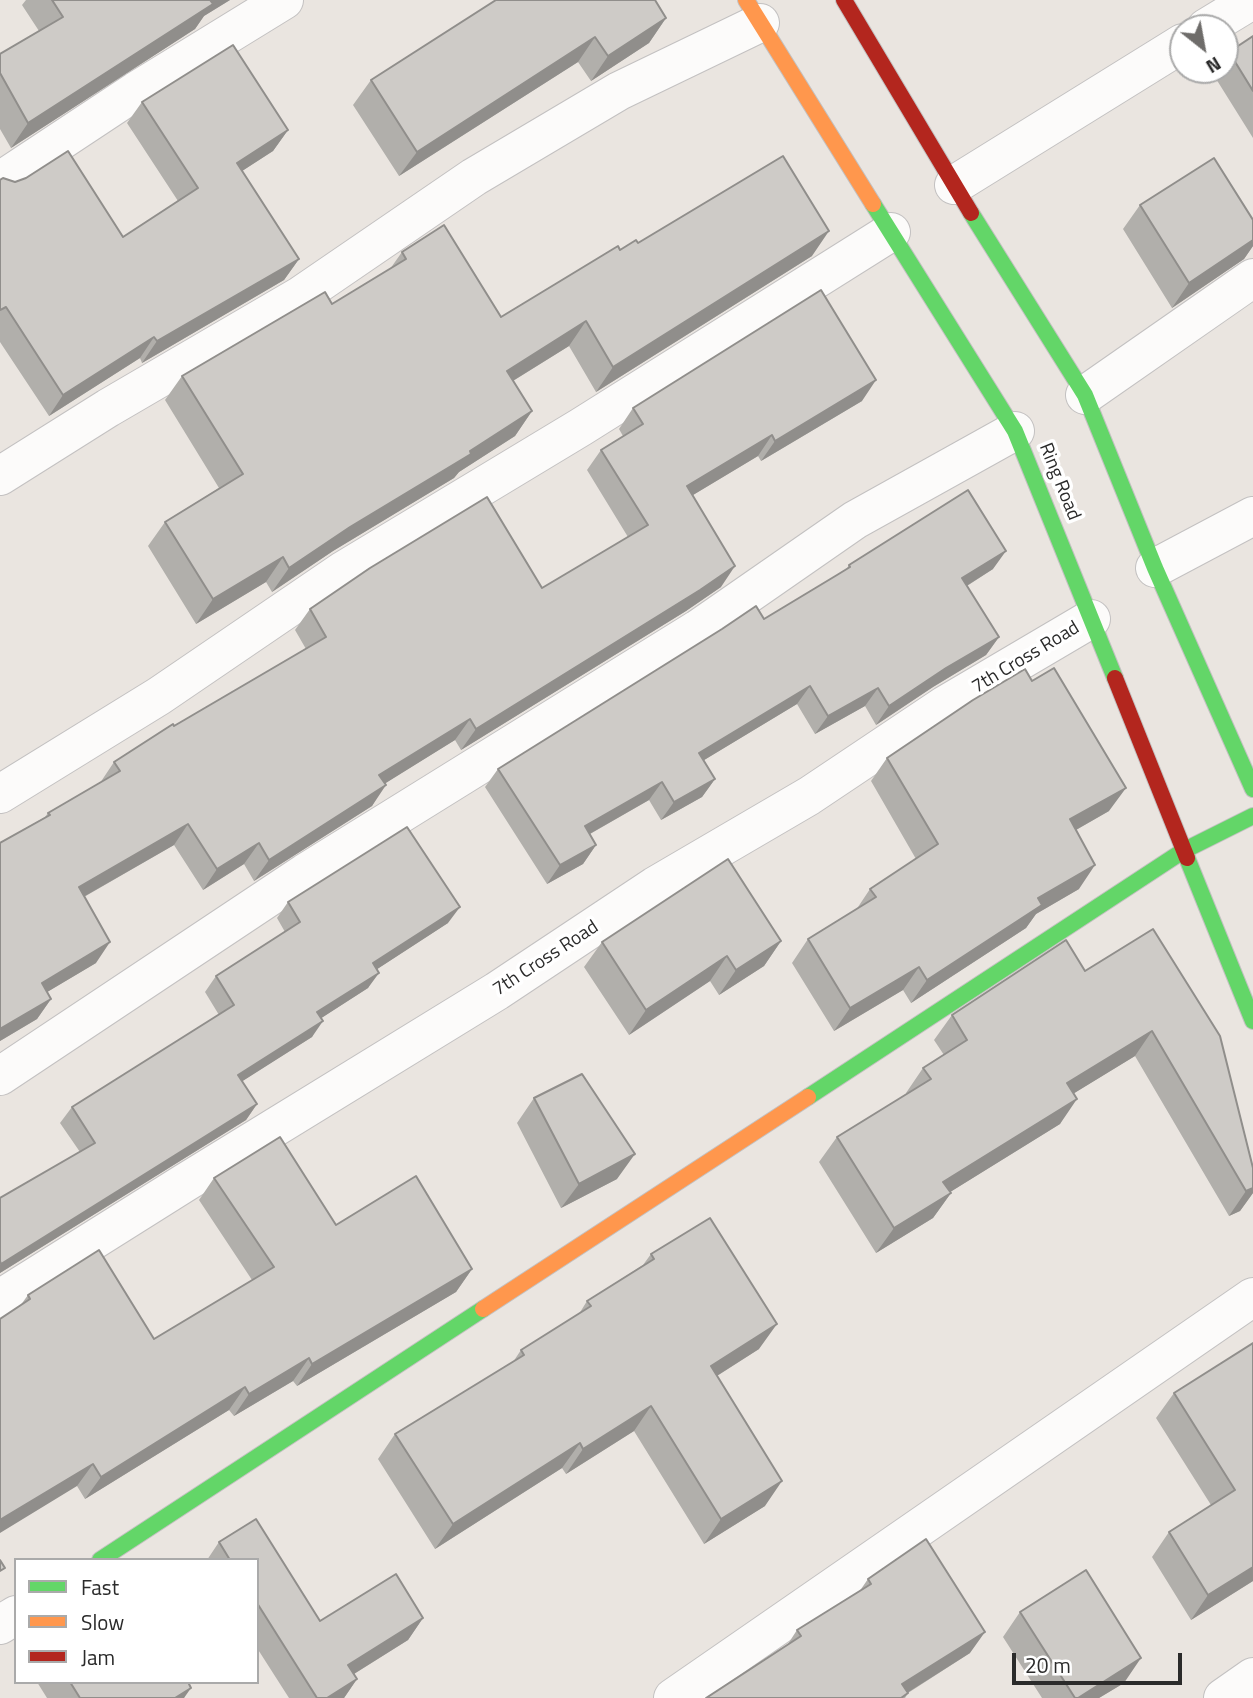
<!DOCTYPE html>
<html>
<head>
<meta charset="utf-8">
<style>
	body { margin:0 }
	#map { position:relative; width:1253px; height:1698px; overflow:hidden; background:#eae5e0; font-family:"Titillium Web",sans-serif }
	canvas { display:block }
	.legend { position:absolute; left:14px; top:1558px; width:245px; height:126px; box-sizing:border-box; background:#fff; border:2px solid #aaa; margin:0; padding:9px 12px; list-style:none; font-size:21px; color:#2b2b2b }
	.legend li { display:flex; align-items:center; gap:14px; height:35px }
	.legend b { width:35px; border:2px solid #aaa }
	.north { position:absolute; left:1169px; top:14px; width:70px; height:70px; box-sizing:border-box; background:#fff; border:2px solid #aaa; border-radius:50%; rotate:149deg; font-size:19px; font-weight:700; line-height:28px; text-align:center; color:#2b2b2b }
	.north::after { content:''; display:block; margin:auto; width:24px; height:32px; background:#6e6c6a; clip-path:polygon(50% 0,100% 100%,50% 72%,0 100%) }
	.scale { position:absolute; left:1012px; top:1653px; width:170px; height:32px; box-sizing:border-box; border:4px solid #2b2b2b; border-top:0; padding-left:9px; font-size:21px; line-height:24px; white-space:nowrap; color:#2b2b2b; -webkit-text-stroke:5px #fff; paint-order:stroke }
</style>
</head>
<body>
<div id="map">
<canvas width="1253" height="1698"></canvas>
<ul class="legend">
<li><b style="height:9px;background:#63d668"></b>Fast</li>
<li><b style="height:9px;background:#ff974d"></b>Slow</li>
<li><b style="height:9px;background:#b3261e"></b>Jam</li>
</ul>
<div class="north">N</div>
<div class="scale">20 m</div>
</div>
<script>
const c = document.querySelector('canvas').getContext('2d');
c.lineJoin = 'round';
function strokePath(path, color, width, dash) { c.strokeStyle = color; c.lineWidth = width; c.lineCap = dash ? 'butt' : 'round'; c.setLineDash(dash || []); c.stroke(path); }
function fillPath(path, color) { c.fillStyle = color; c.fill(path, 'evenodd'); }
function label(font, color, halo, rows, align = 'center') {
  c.font = font + ' "Titillium Web",sans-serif'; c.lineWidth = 7; c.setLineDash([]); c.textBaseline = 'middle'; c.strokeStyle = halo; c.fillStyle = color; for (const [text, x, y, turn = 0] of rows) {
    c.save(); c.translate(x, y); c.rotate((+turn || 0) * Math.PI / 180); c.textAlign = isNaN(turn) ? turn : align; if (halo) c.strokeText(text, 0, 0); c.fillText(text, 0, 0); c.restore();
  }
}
const street = new Path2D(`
	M1206,28L1252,0
	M0,181L136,91L284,0
	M954,185L1183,43
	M1085,395L1253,278
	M0,476L108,408L300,296L474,177L619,91L760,23
	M1155,568L1253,516
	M0,794L159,696L344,570L581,427L891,232
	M0,1076L305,873L698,629L855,520L1015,431
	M0,1299L186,1182L497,991L655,886L809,796L945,705L1091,619
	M0,1625L16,1615
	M673,1698L1253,1297
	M1223,1698L1253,1677`);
const fast = new Path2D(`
	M873,204L1015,431L1115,678
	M971,213L1085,395L1155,568L1253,789
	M1187,858L1253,1021
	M808,1097L1183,851L1253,816
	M100,1560L483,1309`);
const slow = new Path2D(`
	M746,0L873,204
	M483,1309L808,1097`);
const jam = new Path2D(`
	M844,0L971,213
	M1115,678L1187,858`);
strokePath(street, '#c3c1c1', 40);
strokePath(fast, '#c3c1c1', 18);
strokePath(slow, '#c3c1c1', 18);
strokePath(jam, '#c3c1c1', 18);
strokePath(street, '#fcfbfa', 38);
strokePath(fast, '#63d668', 16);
strokePath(slow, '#ff974d', 16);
strokePath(jam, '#b3261e', 16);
fillPath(new Path2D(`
	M26,0H230L204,16L195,29L11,148L0,129V54L39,31L22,5Z
	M666,18L649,43L591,81L578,62L399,176L353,105L371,80Z
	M1253,36V138L1213,74L1216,70H1225V57L1229,52Z
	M142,102L288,130L273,151L242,171L299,259L284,280L142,363L140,358L49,416L0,342V180L15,182L26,178L123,237L178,201L127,123Z
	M1140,205L1253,220V246L1244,259L1172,308L1123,229Z
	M638,243L812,256L596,392L569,346L513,381L532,411L515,436L459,472L454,478L333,551L272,592L266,582L196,624L148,546L165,522L219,488L165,400L182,376L332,304L390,269L402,252L501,317L620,250Z
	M862,401L761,461L758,456L693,495L721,587L686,611L461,750L455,740L385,783L372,806L254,881L244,864L203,890L174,845L84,897L96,963L47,992L51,999L37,1019L0,1041V843L45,817L48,813L100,783L114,762L306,649L295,630L310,609L542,588L628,537L587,470L601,450L623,436L619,429L633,408Z
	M849,565L993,569L967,586L999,637L986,655L933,687L876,725L865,706L815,734L797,704L704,760L715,779L702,797L661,820L649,800L590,834L596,845L583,864L547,884L485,787L498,769L764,619L846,570Z
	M887,758L1109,811L1076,830L1079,889L1036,914L1026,928L911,1003L903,990L834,1031L792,963L808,939L856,910L870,889L916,859L871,781Z
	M288,902L448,923L377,969L368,988L321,1018L312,1037L242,1081L257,1104L246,1120L0,1273V1198L80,1152L60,1123L72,1107L219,1015L205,992L216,976L285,932L277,918Z
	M1153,929L1253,1168V1193L1240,1211L1229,1216L1135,1056L1074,1093L1060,1124L950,1192L951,1193L933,1218L876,1253L819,1162L837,1137L907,1094L906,1093L923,1068L944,1055L934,1040L952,1015L1085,971Z
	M781,941L764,966L719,995L710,981L629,1035L584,967L602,942Z
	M534,1098L617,1179L561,1208L517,1123Z
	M214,1178L336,1225L472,1269L456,1292L297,1386L293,1381L234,1416L229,1410L85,1499L77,1486L20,1306L28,1295L154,1339L252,1280L199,1200Z
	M651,1254L759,1349L717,1376L765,1506L704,1544L634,1431L566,1474L562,1468L435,1549L378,1459L395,1434L513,1362L521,1350L579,1314L587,1301L643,1265Z
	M1253,1343V1581L1191,1620L1152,1557L1169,1532L1211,1505L1156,1418L1174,1393Z
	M256,1519L320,1621L396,1574L423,1618L408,1640L354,1674L357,1679L344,1698H289L257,1648V1560H207L219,1542Z
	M868,1579L970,1653L908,1693L905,1698H706L786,1647L797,1630L859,1592Z
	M1020,1612L1124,1683L1099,1698H1042L1003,1637Z
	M37,1682H188L184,1698H47Z`), '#b1afab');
fillPath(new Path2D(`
	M209,0H230L204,16L195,29L11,148L28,123Z
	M666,18L649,43L591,81L608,56Z
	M595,37L578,62L399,176L417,152Z
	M288,130L273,151L222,184L237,163Z
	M829,231L812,256L596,392L613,367Z
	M1253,240V246L1244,259L1172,308L1189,283Z
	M299,259L284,280L142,363L157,341Z
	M586,321L569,346L490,395L507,371Z
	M154,337L140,358L49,416L63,395Z
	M876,380L862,401L761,461L775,441Z
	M532,411L515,436L459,472L454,478L333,551L272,592L289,568L350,527Z
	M772,435L758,456L673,507L687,486Z
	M1006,551L993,569L949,597L962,578Z
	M283,557L266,582L196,624L213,599Z
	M735,566L721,587L686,611L461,750L476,729Z
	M999,637L986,655L933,687L876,725L889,706L946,668Z
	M810,686L797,704L686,771L699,753Z
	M878,688L865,706L815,734L828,716Z
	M470,719L455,740L365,796L379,775Z
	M715,779L702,797L661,820L674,802Z
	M662,782L649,800L572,844L585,826Z
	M386,785L372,806L254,881L269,860Z
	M1126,788L1109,811L1053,843L1070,819Z
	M188,824L174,845L64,908L79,887Z
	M259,843L244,864L203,890L217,869Z
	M596,845L583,864L547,884L560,865Z
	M1095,865L1079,889L1036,914L1026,928L911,1003L927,980L1038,898Z
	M460,907L448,923L362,979L373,963Z
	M781,941L764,966L719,995L736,970Z
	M110,942L96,963L27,1004L42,983Z
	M727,956L710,981L629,1035L646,1010Z
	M919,967L903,990L834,1031L850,1008Z
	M379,973L368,988L306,1028L317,1012Z
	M51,999L37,1019L0,1041V1029Z
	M323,1021L312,1037L227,1091L238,1075Z
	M1152,1031L1135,1056L1050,1108L1067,1083Z
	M1077,1099L1060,1124L926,1207L943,1182Z
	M257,1104L246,1120L0,1273V1265L1,1264Z
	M635,1154L617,1179L561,1208L579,1184Z
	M1253,1188V1193L1240,1211L1229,1216L1246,1191Z
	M951,1193L933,1218L876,1253L894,1228Z
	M472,1269L456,1292L297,1386L312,1364Z
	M777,1324L759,1349L693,1391L711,1366Z
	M309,1358L293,1381L234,1416L249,1394Z
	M245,1387L229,1410L85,1499L101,1477Z
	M651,1406L634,1431L566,1474L583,1449Z
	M580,1443L562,1468L435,1549L453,1524Z
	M93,1464L77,1486L0,1533V1520Z
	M782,1481L765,1506L704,1544L721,1519Z
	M1253,1567V1581L1191,1620L1208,1595Z
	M423,1618L408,1640L333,1687L348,1665Z
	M985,1632L970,1653L899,1698L902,1684Z
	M1141,1658L1124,1683L1099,1698H1078Z
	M357,1679L344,1698H327Z
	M191,1688L184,1698H175Z`), '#908e8b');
const building = new Path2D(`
	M52,0H210L213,4L28,123L0,73V54L63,17Z
	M496,0H655L666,18L608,56L595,37L417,152L371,80Z
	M1253,36V91L1229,52Z
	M233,45L288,130L237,163L299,259L157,341L154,337L63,395L6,307L0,310V180L3,178L15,182L26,178L68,151L123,237L198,188L142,102Z
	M783,156L829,231L613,367L586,321L507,371L532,411L470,451L471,454L350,527L289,568L283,557L213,599L165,522L243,474L182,376L325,292L332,304L406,259L402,252L444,225L501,317L618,246L620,250L636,240L638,243Z
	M1214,158L1253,220V240L1189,283L1140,205Z
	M821,290L876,380L775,441L772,435L687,486L735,566L700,590L476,729L470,719L379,775L386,785L269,860L259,843L217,869L188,824L79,887L110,942L42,983L51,999L0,1029V843L50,815L48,813L120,771L114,762L173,724L174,726L326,637L310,609L370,568L487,497L542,588L648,525L601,450L643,424L633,408Z
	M968,490L1006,551L962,578L999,637L946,668L889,706L878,688L828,716L810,686L699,753L715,779L674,802L662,782L585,826L596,845L560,865L498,769L722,629L756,606L764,619L837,575L850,567L849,565Z
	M1054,668L1126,788L1070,819L1095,865L1038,898L1042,905L927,980L919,967L850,1008L808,939L876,897L870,889L938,844L887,758L973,700L1025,669L1032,681Z
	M407,827L460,907L373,963L379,973L317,1012L323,1021L238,1075L257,1104L1,1264L0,1261V1198L95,1143L72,1107L234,1005L216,976L300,922L288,902Z
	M728,859L781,941L736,970L727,956L646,1010L602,942Z
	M1153,929L1220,1036L1253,1168V1188L1246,1191L1152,1031L1067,1083L1077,1099L943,1182L951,1193L894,1228L837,1137L931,1079L923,1068L967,1040L952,1015L1066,940L1085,971Z
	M582,1074L635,1154L579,1184L534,1098Z
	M280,1137L336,1225L416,1176L472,1269L312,1364L309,1358L249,1394L245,1387L101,1477L93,1464L0,1520V1319L30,1299L28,1295L99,1250L154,1339L274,1267L214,1178Z
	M710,1218L777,1324L711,1366L782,1481L721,1519L651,1406L583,1449L580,1443L453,1524L395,1434L524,1355L521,1350L591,1306L587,1301L654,1259L651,1254Z
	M1253,1343V1567L1208,1595L1169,1532L1235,1490L1174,1393Z
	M256,1519L320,1621L396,1574L423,1618L348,1665L357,1679L327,1698H317L257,1603V1560H230L219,1542Z
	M926,1539L985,1632L902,1684L908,1693L901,1698H706L801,1636L797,1630L871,1584L868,1579Z
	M0,1560L5,1568L0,1571Z
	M1086,1570L1141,1658L1078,1698H1075L1020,1612Z
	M70,1682H188L191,1688L175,1698H80Z`);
fillPath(building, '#cecbc7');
strokePath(building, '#908e8b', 2);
label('19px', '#2b2b2b', '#fff', [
	["Ring Road",1059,482,68],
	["7th Cross Road",1026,658,-31],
	["7th Cross Road",546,959,-33]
]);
</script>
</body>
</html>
